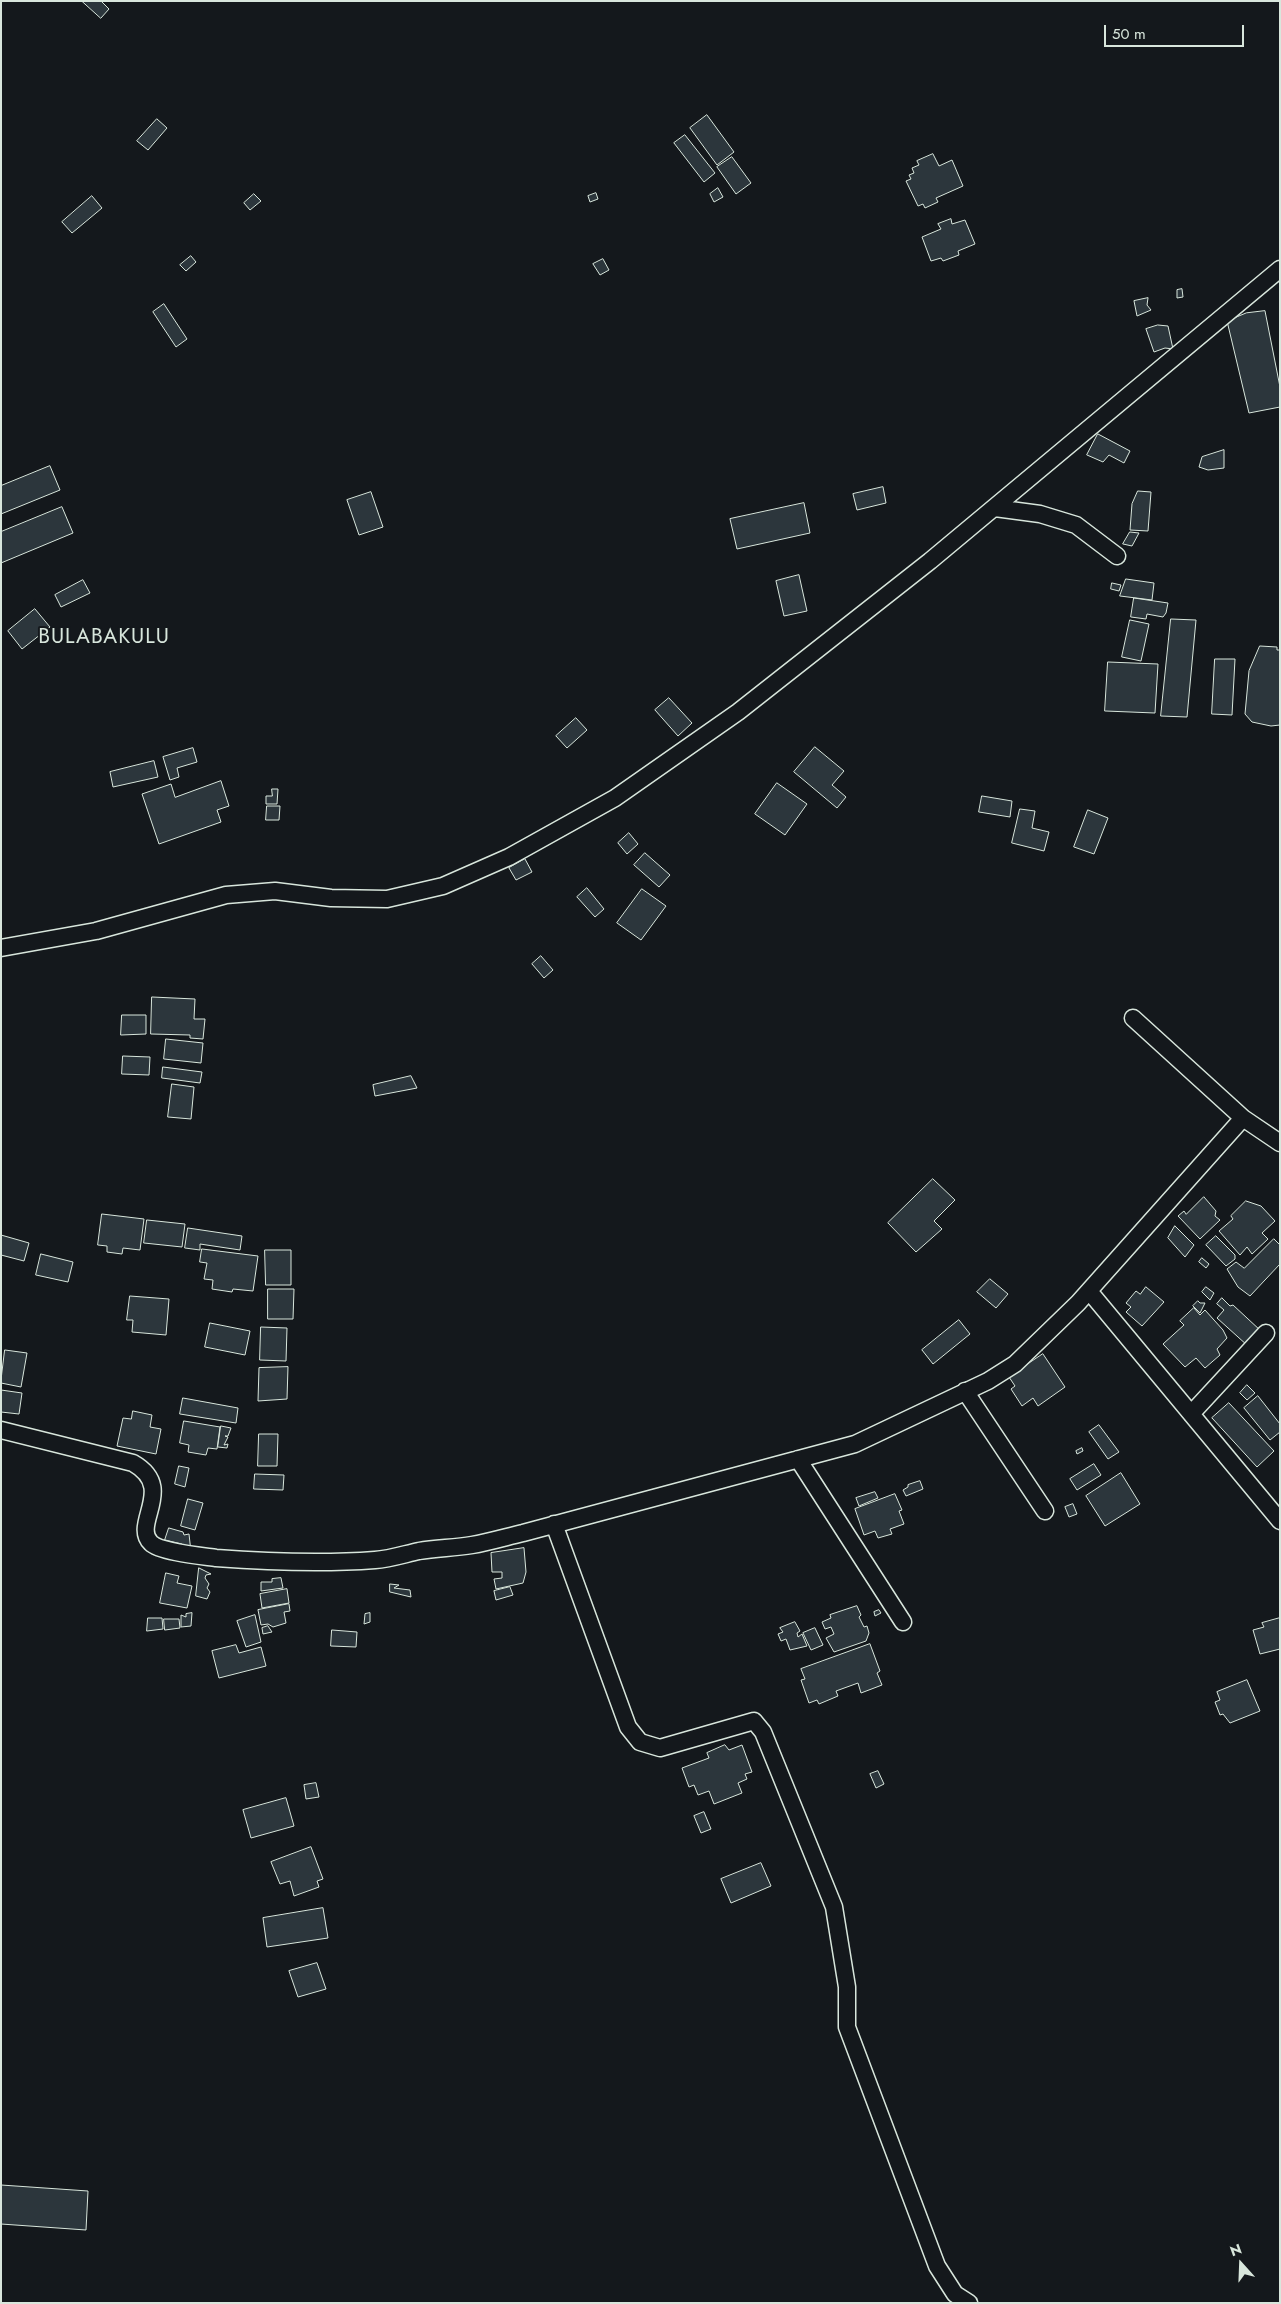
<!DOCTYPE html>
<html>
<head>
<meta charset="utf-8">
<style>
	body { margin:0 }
	#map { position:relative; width:1281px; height:2304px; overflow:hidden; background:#14181c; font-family:Jost,sans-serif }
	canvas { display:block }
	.frame { position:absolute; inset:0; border:2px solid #d8e6dc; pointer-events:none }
	.north { position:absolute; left:1216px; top:2239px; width:50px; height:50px; -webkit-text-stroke:4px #14181c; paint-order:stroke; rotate:340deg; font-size:14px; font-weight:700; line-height:20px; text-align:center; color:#d8e6dc }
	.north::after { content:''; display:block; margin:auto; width:18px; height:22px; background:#d8e6dc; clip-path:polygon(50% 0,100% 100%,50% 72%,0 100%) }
	.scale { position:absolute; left:1104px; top:25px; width:140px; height:22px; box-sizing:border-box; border:2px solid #d8e6dc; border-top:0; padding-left:6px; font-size:15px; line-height:18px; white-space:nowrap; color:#d8e6dc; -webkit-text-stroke:4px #14181c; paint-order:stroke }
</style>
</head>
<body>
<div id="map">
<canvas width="1281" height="2304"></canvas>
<div class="frame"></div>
<div class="north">N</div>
<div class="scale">50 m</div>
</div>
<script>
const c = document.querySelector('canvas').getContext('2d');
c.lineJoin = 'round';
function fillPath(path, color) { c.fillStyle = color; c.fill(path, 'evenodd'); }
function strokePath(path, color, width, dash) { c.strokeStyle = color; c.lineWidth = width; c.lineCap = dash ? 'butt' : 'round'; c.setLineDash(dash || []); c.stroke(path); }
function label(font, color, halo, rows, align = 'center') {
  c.font = font + ' Jost,sans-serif'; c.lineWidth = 4; c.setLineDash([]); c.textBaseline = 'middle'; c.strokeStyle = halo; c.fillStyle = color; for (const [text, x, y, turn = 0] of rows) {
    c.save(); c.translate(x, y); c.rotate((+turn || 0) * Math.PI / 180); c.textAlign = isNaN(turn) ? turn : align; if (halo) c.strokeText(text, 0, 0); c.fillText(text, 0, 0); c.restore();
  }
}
const building = new Path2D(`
	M82,1H101L109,9L101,18Z
	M707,115L734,152L717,165L690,128Z
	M157,119L167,128L148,150L137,141Z
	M685,135L715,173L704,182L674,143Z
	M933,154L939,166L952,160L963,186L936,198L938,202L925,208L923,204L918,206L906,181L911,179L909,175L914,173L912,168L919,165L917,161Z
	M732,157L751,183L736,194L717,167Z
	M718,188L723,197L714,202L710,194Z
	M596,193L598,199L590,202L588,196Z
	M254,194L261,201L250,210L244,203Z
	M92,196L102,208L72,233L62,222Z
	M951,219L952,224L965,220L975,244L958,251L959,255L943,261L941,258L931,261L922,237L941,229L938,224Z
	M191,256L196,262L186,271L180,265Z
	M603,259L609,270L600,275L593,264Z
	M1182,289L1183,297L1177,298V290Z
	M1148,298L1147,305L1151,310L1137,316L1134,301Z
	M164,304L187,339L176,347L153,312Z
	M1265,311L1280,387V407L1249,413L1227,321L1246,313Z
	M1158,325L1168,326L1173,349L1165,348L1154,352L1146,329Z
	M1098,434L1130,451L1124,463L1109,455L1103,462L1087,455Z
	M1224,450V468L1208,470L1199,467L1202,457Z
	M50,466L60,490L1,514V486Z
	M883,487L886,503L857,510L853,494Z
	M1138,491L1151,492L1148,531L1130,530L1132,504Z
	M371,492L383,527L359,535L347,500Z
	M804,503L810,533L737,549L730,519Z
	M62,507L73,533L1,563V532Z
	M1130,532L1139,533L1132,546L1123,544Z
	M799,575L807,611L784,616L776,581Z
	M1126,579L1154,583L1152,600L1120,596Z
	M83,580L90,593L61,607L55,595Z
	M1112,583L1121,585L1119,591L1111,589Z
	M1134,598L1168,603L1166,613L1163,617L1147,614L1146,619L1131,617Z
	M35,609L50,627L22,649L8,631Z
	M1171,619L1196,620L1187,717L1161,716Z
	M1130,620L1149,624L1141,661L1122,657Z
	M1260,646L1277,647V650H1280V725L1271,726L1252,722L1245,714L1249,671Z
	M1215,659H1235L1232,715L1212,714Z
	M1108,662L1158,664L1155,713L1105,711Z
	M669,698L692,723L678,736L655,710Z
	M576,718L587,730L567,748L556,736Z
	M815,747L844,771L832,785L846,797L837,808L794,772Z
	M193,748L197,762L177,768L179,777L170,780L163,757Z
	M154,761L158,777L113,787L110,772Z
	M221,781L229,806L217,810L221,822L159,844L142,794L171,784L175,797Z
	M777,783L807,804L785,835L755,814Z
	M272,789H278L277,804H266V796H272Z
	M982,796L1012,801L1010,817L979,812Z
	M267,806H280L279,820H266Z
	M1020,809L1035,811L1032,828L1049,832L1044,851L1012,843Z
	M1088,810L1108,818L1094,854L1074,847Z
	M629,833L638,844L627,854L618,843Z
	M645,853L670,875L659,887L634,865Z
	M525,859L532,872L516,880L509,868Z
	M587,888L604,909L595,917L577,897Z
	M642,889L666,906L641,940L617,923Z
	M541,956L553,970L544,978L532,964Z
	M152,997L195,999L194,1019H205L203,1039L190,1038V1035L151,1034Z
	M122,1015H146V1034L121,1035Z
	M166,1039L203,1043L201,1063L164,1059Z
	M123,1056L150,1057L149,1075L122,1074Z
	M163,1067L202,1072L200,1083L162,1078Z
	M411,1076L417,1088L375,1096L373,1085Z
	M172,1084L194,1087L191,1119L168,1117Z
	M933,1179L955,1200L934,1221L942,1229L916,1252L888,1223Z
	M1204,1197L1216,1211L1215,1216L1220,1220L1200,1239L1178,1216L1184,1211L1186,1214Z
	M1246,1201L1261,1206L1275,1221L1262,1233L1268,1239L1252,1254L1247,1247L1240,1255L1219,1231L1233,1219L1231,1216Z
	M102,1214L144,1219L140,1250L123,1248L122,1254L107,1252V1246L98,1245Z
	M147,1220L185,1224L182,1247L144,1243Z
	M1175,1226L1194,1245L1185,1257L1168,1238Z
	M188,1228L242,1236L240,1250L200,1244V1250L185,1248Z
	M1,1235L29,1243L24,1261L1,1255Z
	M1216,1236L1235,1255V1259L1226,1266L1206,1245Z
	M1274,1239L1280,1245V1264L1250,1296L1238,1287L1227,1269L1236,1262L1244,1268Z
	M202,1249L258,1256L253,1291L233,1289L232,1292L212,1289L213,1280L204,1279L207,1263L200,1262Z
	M265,1250H291V1285H266Z
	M41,1254L73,1262L68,1282L36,1275Z
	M1202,1258L1209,1264L1206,1268L1199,1262Z
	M990,1279L1008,1294L996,1308L977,1292Z
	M1146,1287L1164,1302L1142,1326L1126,1312L1131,1307L1126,1303L1136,1291L1140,1294Z
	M1206,1287L1214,1293L1210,1300L1202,1292Z
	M268,1289H294L293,1319H268Z
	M130,1296L169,1299L166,1335L132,1332L133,1320H127Z
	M1222,1298L1230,1306L1233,1305L1261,1331L1248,1346L1217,1318L1224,1310L1217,1304Z
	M1198,1301L1200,1303H1205L1200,1313L1193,1306Z
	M1194,1308L1200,1315L1205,1310L1223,1330L1227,1338L1217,1349L1220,1355L1205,1368L1196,1358L1185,1367L1163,1344L1184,1325L1180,1321Z
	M959,1320L970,1334L933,1364L922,1350Z
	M210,1323L250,1331L245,1355L205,1347Z
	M261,1327L287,1328L286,1361L260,1360Z
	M5,1350L27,1353L21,1387L1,1383Z
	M1043,1354L1065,1387L1038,1406L1033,1398L1022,1406L1011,1389L1015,1386L1009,1377Z
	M288,1367L287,1399L258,1401L259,1368Z
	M1247,1385L1255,1393L1247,1400L1240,1393Z
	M1,1390L22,1393L19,1414L1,1412Z
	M1258,1396L1280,1424V1432L1270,1440L1244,1408Z
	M183,1398L238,1408L236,1423L180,1414Z
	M1229,1403L1274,1451L1257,1467L1212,1418Z
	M133,1411L152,1415L150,1427L161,1429L156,1454L117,1446L123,1418L131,1419Z
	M184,1421L220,1427L217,1449L208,1448L206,1455L188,1452L189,1445L180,1443Z
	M1099,1425L1119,1452L1108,1459L1089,1432Z
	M221,1426L231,1428L228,1436H225L228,1437L224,1445L228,1444L227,1448L218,1447Z
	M259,1434H278L277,1466H258Z
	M1082,1448L1083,1451L1077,1454L1076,1451Z
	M1094,1464L1101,1475L1077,1490L1070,1479Z
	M179,1466L189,1468L185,1487L175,1484Z
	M1121,1473L1140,1504L1105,1526L1086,1496Z
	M255,1474L284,1475L283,1490L254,1489Z
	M920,1481L923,1489L906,1496L903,1490L908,1487V1485Z
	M875,1492L878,1498L859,1506L856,1498Z
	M895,1494L902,1510L899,1511L904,1524L890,1529L892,1534L878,1538L875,1531L864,1535L855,1509Z
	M188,1499L203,1503L195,1530L181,1526Z
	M1073,1504L1077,1514L1069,1517L1065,1507Z
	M169,1528L183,1532L184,1535L189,1534L191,1552L180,1546L182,1544L165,1540Z
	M524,1548L526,1572L523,1583L496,1589L494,1579L502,1578V1572H492L491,1553Z
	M199,1568L211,1574L206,1575L205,1578L209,1584L207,1588L210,1592L207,1599L196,1596Z
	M166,1573L179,1576L177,1583L192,1586L187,1608L160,1603Z
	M281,1578L283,1588L261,1591V1582H272V1579Z
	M390,1584L399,1585L394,1588L410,1590L411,1597L390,1592Z
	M510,1587L513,1595L496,1600L494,1591Z
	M287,1589L289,1603L262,1608L260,1594Z
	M289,1604L290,1611L284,1612L286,1623L273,1627L268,1624L261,1625L258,1610Z
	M857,1606L861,1615L859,1617L864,1627L867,1626L869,1633L866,1641L834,1652L826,1638L834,1634L831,1627L825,1629L822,1622L831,1618L830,1615Z
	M879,1610L881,1613L875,1616L874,1612Z
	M192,1613L191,1626L181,1627V1615L186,1617V1614Z
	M370,1613V1622L364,1624L365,1614Z
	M255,1615L261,1642L246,1647L237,1621Z
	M148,1618H162L163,1629L147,1631Z
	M1280,1618V1649L1260,1654L1253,1630L1264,1627L1262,1623Z
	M164,1619H179L180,1628L165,1630Z
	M795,1622L800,1631L797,1633L798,1637L802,1634L807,1646L790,1650L786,1639L781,1641L778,1634L783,1632L780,1628Z
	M268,1626L272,1632L263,1634L262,1628Z
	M815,1628L823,1645L811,1650L803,1633Z
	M332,1630L357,1632L356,1647L331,1646Z
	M870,1644L880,1671L877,1673L882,1685L861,1693L858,1683L836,1691L838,1696L819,1704L817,1700L809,1703L801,1680L805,1679L801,1669Z
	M236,1645L239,1653L261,1647L266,1666L219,1678L212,1651Z
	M1247,1680L1260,1711L1230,1723L1223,1714L1220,1715L1215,1702L1220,1700L1217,1692Z
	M725,1745L729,1750L742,1745L752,1772L745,1774L747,1779L738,1783L742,1793L714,1804L709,1791L698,1795L694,1785L689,1787L682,1768L709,1758L707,1753Z
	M878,1771L884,1784L876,1788L870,1774Z
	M316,1783L319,1797L306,1799L304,1785Z
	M286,1798L294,1826L251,1838L243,1810Z
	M704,1812L711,1829L701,1833L694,1816Z
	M311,1847L323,1879L317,1881L319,1887L294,1896L290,1881L280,1884L271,1862Z
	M761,1863L771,1886L731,1903L721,1879Z
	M323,1908L328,1938L267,1947L263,1918Z
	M317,1963L326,1989L298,1997L289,1971Z
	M1,2185L88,2191L86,2230L1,2224Z`);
fillPath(building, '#2c363c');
strokePath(building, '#d8e6dc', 1);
const minor = new Path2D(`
	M995,508L1040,514L1076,525L1117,556
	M1,948L96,931L226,895L275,891L331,898L387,899L443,886L509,857L615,798L738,712L930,561L1280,269
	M1133,1018L1243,1118L1280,1143
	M1089,1291L1280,1521
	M965,1391L1045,1511
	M1191,1414L1266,1333
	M1,1430L133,1463C177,1488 131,1524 151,1543C160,1552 202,1556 216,1558C269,1562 322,1564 375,1560C390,1559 405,1554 419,1551C437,1548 454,1548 472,1545C489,1542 506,1537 523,1533L855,1444L988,1381L1015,1364L1078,1303L1243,1118
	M798,1459L903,1622
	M554,1524L628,1727L640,1742L660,1748L754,1721L763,1732L834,1907L847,1987V2027L937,2266L955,2294L969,2303`);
strokePath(minor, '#d8e6dc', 19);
strokePath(minor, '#14181c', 16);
c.letterSpacing = '1px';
label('21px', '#d8e6dc', '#14181c', [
	["BULABAKULU",104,638]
]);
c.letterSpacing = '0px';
</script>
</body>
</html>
